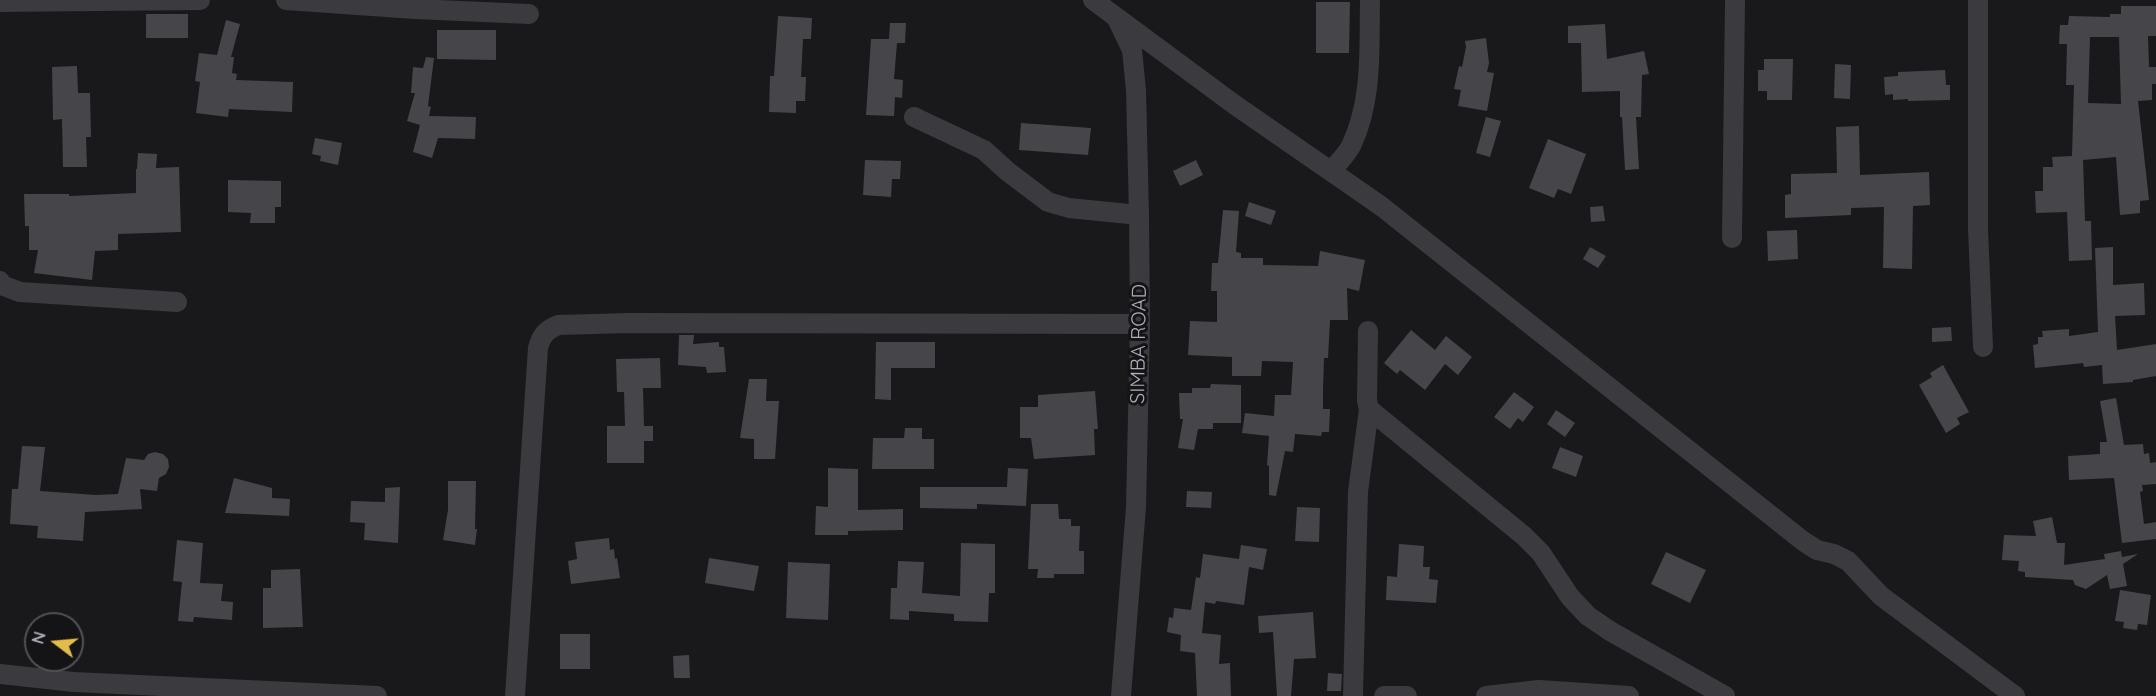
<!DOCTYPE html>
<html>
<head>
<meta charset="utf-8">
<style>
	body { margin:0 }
	#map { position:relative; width:2156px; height:696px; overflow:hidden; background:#19181a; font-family:Quicksand,sans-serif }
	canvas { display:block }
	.north { position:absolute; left:24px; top:612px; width:60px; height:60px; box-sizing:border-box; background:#141315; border:2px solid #515157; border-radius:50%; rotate:286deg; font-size:16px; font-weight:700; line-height:24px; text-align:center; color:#acafb9 }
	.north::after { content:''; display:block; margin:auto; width:21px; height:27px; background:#e4bc47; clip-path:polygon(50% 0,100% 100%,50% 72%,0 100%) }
</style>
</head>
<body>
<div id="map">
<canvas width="2156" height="696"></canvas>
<div class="north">N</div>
</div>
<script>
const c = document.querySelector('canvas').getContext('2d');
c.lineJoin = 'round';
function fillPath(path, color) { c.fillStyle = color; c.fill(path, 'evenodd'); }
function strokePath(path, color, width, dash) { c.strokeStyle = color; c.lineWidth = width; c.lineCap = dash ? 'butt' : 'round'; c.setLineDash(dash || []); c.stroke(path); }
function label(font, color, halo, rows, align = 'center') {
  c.font = font + ' Quicksand,sans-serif'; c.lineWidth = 6; c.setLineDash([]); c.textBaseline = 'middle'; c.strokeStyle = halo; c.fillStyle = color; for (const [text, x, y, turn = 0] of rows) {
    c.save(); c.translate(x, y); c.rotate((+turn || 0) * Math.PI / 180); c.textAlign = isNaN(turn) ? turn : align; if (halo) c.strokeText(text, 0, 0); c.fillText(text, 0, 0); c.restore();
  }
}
fillPath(new Path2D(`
	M1316,2H1350L1349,53H1316Z
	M2121,6H2156V36H2148L2149,67H2156V84H2152V100L2138,101L2149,200L2140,201V213L2120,215L2116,157L2083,160L2085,221H2091L2092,260L2069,261L2067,212L2036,213L2035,191H2043V167H2053L2052,157L2072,156L2074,85H2066L2067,44H2059L2060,25H2068L2069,16L2110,17V14H2121ZM2090,37H2119L2121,104L2088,103Z
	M146,14H188V38H146Z
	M778,16L812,18L811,39H803L801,77H806L805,101H796V113L769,112L770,76H774Z
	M226,20L240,24L231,57H234L232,73L237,74L236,80L293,82L292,112L229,109L228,117L196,113L200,82L195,81L199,53L217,55Z
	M890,23H906L905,43H897L894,79L903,80L902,98L895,97L894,116L866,115L871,39H889Z
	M1605,24L1607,59L1644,51L1649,74L1642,75L1641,117H1636L1639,169L1625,170L1622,117H1620V91L1582,92L1581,43H1568V26Z
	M437,30H496V60L437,59Z
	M1486,38L1489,63L1487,72L1494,73L1487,111L1458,106L1461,90L1454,89L1459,66L1462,67L1466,47L1465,41Z
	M426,57L434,58L428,106L431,107L429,116L476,117L475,139L438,138L432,158L413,152L420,125L407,121L415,93H411L413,67L423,68Z
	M1764,59H1793L1792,100H1767V91H1758V70H1764Z
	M1835,64L1851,65L1850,99L1834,98Z
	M77,66L78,93H90L91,137H86L87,167H63L62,119L53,120L52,67Z
	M1945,70L1946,85H1950V100L1908,101V99L1893,100V94L1885,95L1884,77L1898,76V72Z
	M1486,117L1501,121L1490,157L1476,153Z
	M1021,123L1091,128L1088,155L1019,150Z
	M1859,126L1860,175L1929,172L1930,205L1913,206L1912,269L1883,268L1884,207L1851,208V215L1785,218V195L1791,194V174L1837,173L1836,127Z
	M315,138L342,143L338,165L320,161L321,156L312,154Z
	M1548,139L1586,154L1571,194L1558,189L1554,198L1529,188Z
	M138,153L157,154L156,168L179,167L181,232L118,234V250L95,251L92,280L34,273L38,250H29V226H25L24,194H69V196L136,193V169H137Z
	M865,160L901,161L900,179H892L891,197L863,195Z
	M1196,160L1203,175L1180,186L1173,171Z
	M228,180L281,181V207H275V223H250L251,213L228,212Z
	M1249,202L1276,211L1271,225L1245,216Z
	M1603,206L1605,221L1591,222L1590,207Z
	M1223,210L1239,211L1236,252L1241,253V258H1263V265L1318,266L1320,251L1365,260L1359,291L1347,288L1348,320H1330L1328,358H1324L1323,390V409H1330L1329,432H1322L1321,436L1295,434L1293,452L1285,451L1276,496L1269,495V466L1267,465L1269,436L1242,433L1245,413L1274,416L1275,395H1291L1293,362L1262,361L1261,376H1232V357L1188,355L1190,321L1217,322V291H1211L1212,263H1218Z
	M1797,230L1798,259L1768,261L1767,231Z
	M1590,247L1606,256L1598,268L1583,259Z
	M2113,247V285L2144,283L2145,315L2115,316L2117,350L2156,344V376L2133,380V382L2103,384L2102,365L2084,367L2083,363L2035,368L2033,345L2038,344V337H2043L2042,331L2069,329V336L2098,332L2095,248Z
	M1951,327L1952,341L1932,342V328Z
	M1411,330L1435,350L1446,336L1472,357L1458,375L1445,364L1425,390L1400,370L1397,374L1384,363Z
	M679,335H694L693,344L719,342V347H724L726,372L707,373L706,367L678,365Z
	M876,342H935V368H891V400L875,399Z
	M660,358L661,388H643L644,426H653V441H644V463H607V426H625L624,392H617L616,359Z
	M1943,365L1969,412L1957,418L1960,424L1946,433L1919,385L1932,377L1930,373Z
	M749,379H767L766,401H779L775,459H754V439L740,438Z
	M1211,384L1241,385V423H1213V429H1198L1194,450L1178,448L1183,419H1180L1179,393H1192V388H1210Z
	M1095,391L1098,429H1094L1095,455L1034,459L1031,438H1020V407H1038V395Z
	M1514,392L1534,407L1523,422L1518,418L1510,429L1494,417Z
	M2116,398L2124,445L2143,444L2144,454L2149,453L2150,463L2156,462V484L2142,485L2143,491L2140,492L2144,524L2156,522V539L2122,543L2114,478L2069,480L2068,456L2100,454V442H2107L2100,401Z
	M1556,410L1575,423L1565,437L1547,424Z
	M905,428H922V439H934V469H872L873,438H904Z
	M22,446L45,447L40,491L96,495L118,494L126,458L144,460L148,454L155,452L163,454L168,459L169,467L166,474L159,478L157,491L140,489L142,509L85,512L83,541L37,538L38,526L10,524L12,489H18Z
	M1560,447L1583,456L1576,477L1552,468Z
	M828,468L858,469V510L903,509V530L848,531V535H815L816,506L828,507Z
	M1008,468L1028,469L1026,506L977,504V509L920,508V487H1007Z
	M234,478L272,488V498L290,499L289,516L225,513Z
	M448,481H476L475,529H477L475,545L443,540L448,510Z
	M400,487L398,543L364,540L365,523L350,522L351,501L385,502V488Z
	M1187,491L1212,492L1211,508L1186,507Z
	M1031,504H1058L1059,519H1071V526H1080L1079,551H1084V574H1054V578H1037L1038,569H1028Z
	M1297,507L1320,508L1319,542L1295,541Z
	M2052,517L2057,543H2065L2064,565L2105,559L2104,554L2121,551L2122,557L2138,554L2123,564L2127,586L2110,589L2107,575L2086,589L2075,585L2073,580L2025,577V572L2018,571L2019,561L2002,560L2004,535L2036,536L2033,521Z
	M609,538L610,550L614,549L615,559L617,558L620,578L571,584L568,561L577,559L575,542Z
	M177,540L203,543L200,583L223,584L221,601L233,602L232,620L194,617L193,622L178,621L182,582L173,581Z
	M961,543L995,544V593H989L988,622L954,621V614L909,611V620L890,619L891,588H897L898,561L924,562L922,593L960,596Z
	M1399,544L1424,546L1423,567H1430L1429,579L1438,580L1436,603L1386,600L1387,576L1397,577Z
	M1241,545L1267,549L1263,570L1249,567L1244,605L1216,601L1215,604L1205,602L1202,633L1221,635L1219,664L1230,663L1231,696H1197L1195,653L1180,651L1181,635L1167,632L1169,617L1173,618L1174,608L1191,610L1196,577L1200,578L1203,554L1239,559Z
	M1666,552L1706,570L1690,603L1651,584Z
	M709,558L759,566L754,591L705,583Z
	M788,562L830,564L828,620L786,618Z
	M300,569L303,627L263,628V588H271V570Z
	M2120,590L2151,595L2147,625L2138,624L2137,630L2123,628L2124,622L2115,621Z
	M1313,612L1316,658L1294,659L1291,696H1277L1273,632L1259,633L1258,616Z
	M560,634H590V669H560Z
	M689,655L690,678H674L673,656Z
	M1328,673L1342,674L1341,691H1327Z`), '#46464a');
strokePath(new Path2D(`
	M286,0L415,9L529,14
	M1093,0L1235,105L1381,206L1803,541L1817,550L1834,554L1848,561L1881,596L2015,696
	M1978,0V229L1983,347
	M0,2L200,0
	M1117,19L1132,50L1136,90L1139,215L1140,324L1136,507L1121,696
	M914,117L984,150L1007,171L1048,202L1069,208L1139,215
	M1331,171C1338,163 1346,155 1351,146C1373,100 1369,49 1370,0
	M1732,238L1735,0
	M0,281L1,285L20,292L177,302
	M1369,409L1524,536L1541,553L1570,597L1588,616L1610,631L1725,696
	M0,674L74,682L377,696
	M515,696L538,348C541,336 546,330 558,325L629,323L1140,324
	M1353,696L1358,492L1369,409L1367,401L1368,331
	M1384,696H1407
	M1486,696L1539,690L1629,696`), '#3a3a3f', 20);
label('20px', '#acafb9', '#141315', [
	["SIMBA ROAD",1139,344,-89]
]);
</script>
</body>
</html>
